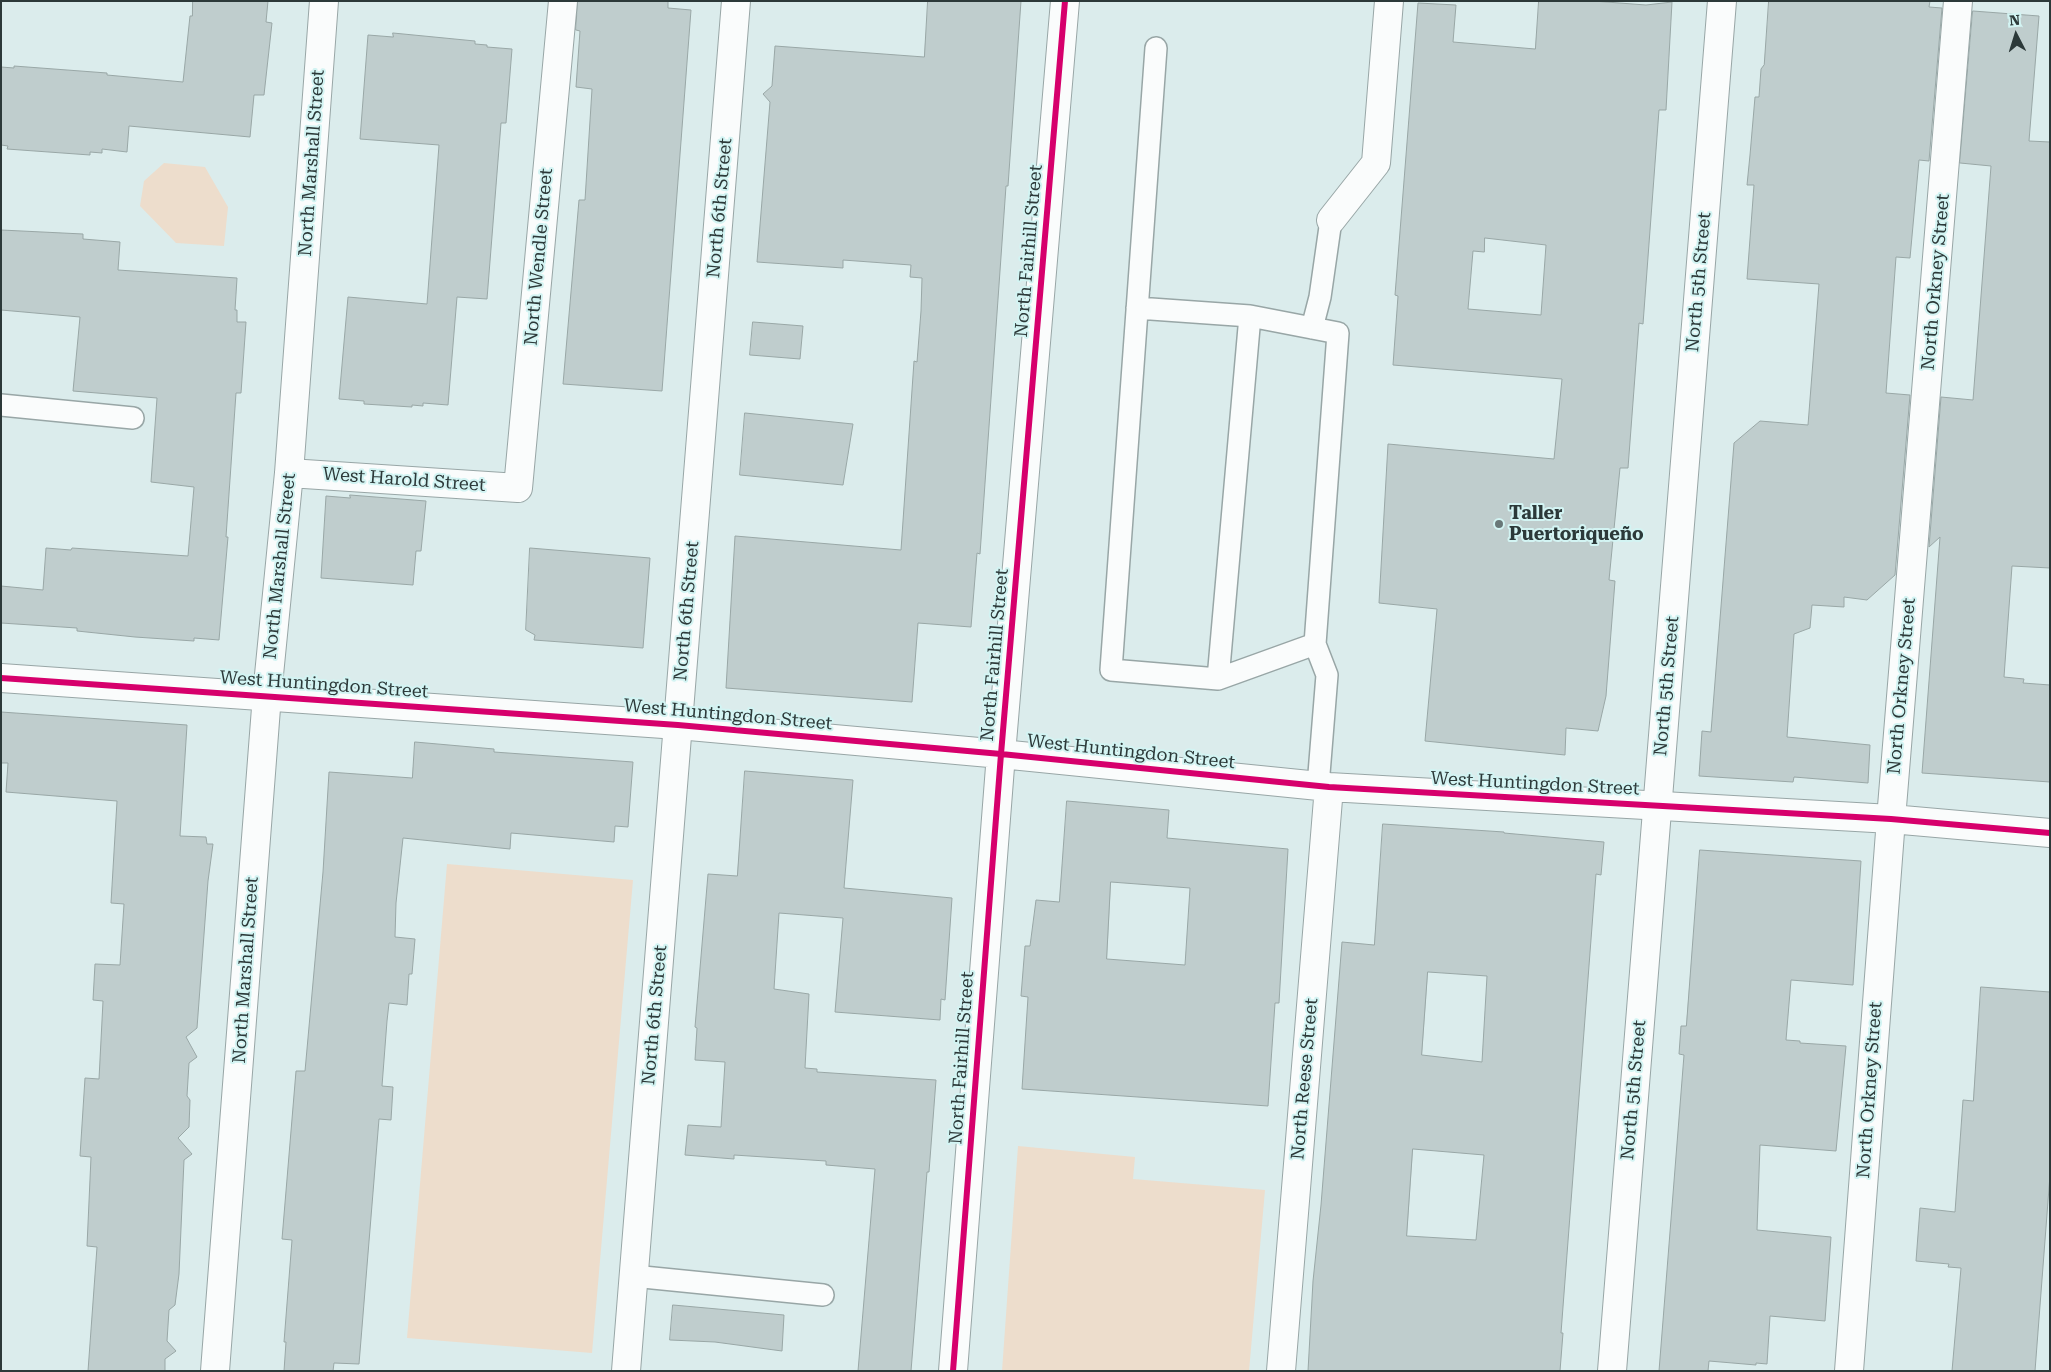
<!DOCTYPE html>
<html>
<head>
<meta charset="utf-8">
<style>
	body { margin:0 }
	#map { position:relative; width:2051px; height:1372px; overflow:hidden; background:#dbecec; font-family:"Roboto Serif",serif }
	canvas { display:block }
	.frame { position:absolute; inset:0; border:2px solid #2c3939; pointer-events:none }
	.north { position:absolute; left:1991px; top:10px; width:50px; height:50px; -webkit-text-stroke:4px #d3f4f3; paint-order:stroke; rotate:355deg; font-size:14px; font-weight:700; line-height:20px; text-align:center; color:#2c3939 }
	.north::after { content:''; display:block; margin:auto; width:18px; height:22px; background:#2c3939; clip-path:polygon(50% 0,100% 100%,50% 72%,0 100%) }
</style>
</head>
<body>
<div id="map">
<canvas width="2051" height="1372"></canvas>
<div class="frame"></div>
<div class="north">N</div>
</div>
<script>
const c = document.querySelector('canvas').getContext('2d');
c.lineJoin = 'round';
function fillPath(path, color) { c.fillStyle = color; c.fill(path, 'evenodd'); }
function strokePath(path, color, width, dash) { c.strokeStyle = color; c.lineWidth = width; c.lineCap = dash ? 'butt' : 'round'; c.setLineDash(dash || []); c.stroke(path); }
function label(font, color, halo, rows, align = 'center') {
  c.font = font + ' "Roboto Serif",serif'; c.lineWidth = 4; c.setLineDash([]); c.textBaseline = 'middle'; c.strokeStyle = halo; c.fillStyle = color; for (const [text, x, y, turn = 0] of rows) {
    c.save(); c.translate(x, y); c.rotate((+turn || 0) * Math.PI / 180); c.textAlign = isNaN(turn) ? turn : align; if (halo) c.strokeText(text, 0, 0); c.fillText(text, 0, 0); c.restore();
  }
}
fillPath(new Path2D(`
	M164,163L205,167L228,207L224,246L176,243L140,206L144,181Z
	M447,864L633,880L592,1353L407,1338Z
	M1018,1146L1135,1157L1133,1179L1265,1190L1249,1371H1002Z`), '#edddcc');
const building = new Path2D(`
	M193,1H268L266,22L272,23L264,95H254L250,137L129,126L127,152L102,149V153L90,152V155L7,149L8,146L1,145V67L14,68V66L107,73V75L183,82L190,16H192Z
	M578,1H668V8L691,10L662,391L563,384L579,200H585L592,89L576,87L580,31L576,30Z
	M928,1H1021L1008,186H1006L980,554L977,553L971,627L918,623L912,702L726,688L735,536L901,550L914,361L917,362L921,311L922,278L910,277L911,265L843,260V268L757,262L770,102L763,94L772,86L775,46L924,57Z
	M1539,1H1593L1646,5L1672,2L1666,110H1659L1643,324L1639,323L1628,468H1620L1609,580L1615,581L1606,696L1598,731L1566,728L1565,755L1425,741L1437,609L1379,603L1388,444L1554,459L1562,379L1393,365L1398,296L1395,295L1418,3L1456,5L1453,42L1535,49ZM1485,238L1546,245L1541,315L1468,309L1473,251L1484,252Z
	M1769,1H1930L1929,7L1942,8L1929,161L1919,160L1910,258L1896,257L1886,393L1910,395L1895,575L1867,600L1844,597V607L1812,605L1810,628L1794,634L1787,737L1870,745L1868,783L1794,777L1793,782L1699,776L1702,731L1711,732L1734,443L1760,421L1808,425L1819,284L1747,279L1754,185H1747L1750,155L1755,97H1759L1761,69L1764,65Z
	M1973,11L2039,16L2029,141L2050,142V568L2012,566L2004,677L2024,679L2023,683L2050,685V782L1922,773L1940,537L1929,547L1941,397L1973,400L1991,166L1960,163Z
	M393,33L475,41V44L487,45V47L512,49L506,123H501L487,299L457,297L448,405L423,403V406L412,405V407L364,404V401L339,399L348,297L427,304L439,145L360,139L368,35L393,37Z
	M1,230L83,234V239L120,242L118,270L237,278L235,310H237V322H246L241,393H236L226,537H228L219,640L194,638V641L135,637L77,631V628L1,623V586L43,590L46,548L71,550L72,548L188,556L194,487L151,482L157,398L73,391L80,317L1,310Z
	M753,322L803,326L800,359L750,355Z
	M745,413L853,424L843,485L740,475Z
	M350,495L426,501L421,551H416L413,585L321,578L326,496L350,498Z
	M530,548L650,558L643,648L534,640L535,635L526,630Z
	M1,712L187,725L180,836L206,837L207,844H213L208,881L197,1028L186,1037L197,1057L189,1063L187,1096L190,1100L189,1127L178,1138L192,1154L184,1160L179,1274L175,1305L169,1310L167,1341L176,1351L165,1359V1371H88L97,1247L87,1246L91,1157L80,1156L85,1078L99,1079L103,1001L93,1000L95,964L120,965L124,904L111,903L117,801L6,792L8,763H1Z
	M415,742L494,749V752L633,762L628,827L615,826L614,842L511,833L510,849L403,838L396,903L395,937L415,939L412,974H409L407,1005L389,1003L387,1021L382,1086L393,1087L391,1120L379,1119L359,1364L334,1363L333,1371H284L286,1342H284L292,1240L282,1239L296,1071H305L323,872L329,772L412,778Z
	M745,771L853,780L844,888L952,898L945,1000L941,999L940,1020L835,1012L843,918L779,913L774,989L809,994L805,1068L817,1069V1072L936,1080L929,1172H927L911,1371H858L875,1169L826,1165V1161L734,1155V1159L685,1155L688,1125L721,1127L725,1062L695,1060L697,1028L695,1027L708,874L737,876Z
	M1067,801L1169,810L1167,838L1288,849L1279,1003H1275L1268,1106L1022,1089L1028,997L1021,996L1025,946H1030L1036,900L1059,902ZM1111,882L1190,888L1185,965L1107,959Z
	M1383,824L1504,832V833L1604,842L1601,875L1596,874L1561,1333H1563L1560,1371H1308L1313,1281L1321,1205L1342,942L1374,945ZM1428,972L1487,976L1482,1062L1422,1055ZM1413,1149L1484,1155L1476,1240L1407,1236Z
	M1700,850L1861,861L1853,985L1791,980L1786,1040L1800,1041V1043L1846,1046L1836,1151L1760,1145L1757,1230L1831,1237L1825,1321L1770,1316L1767,1364L1756,1363V1365L1709,1361L1708,1371H1659L1684,1055L1679,1054L1681,1026H1686Z
	M1981,987L2050,992V1175L2035,1371H1952L1961,1268L1948,1267L1949,1264L1916,1261L1920,1208L1955,1212L1963,1100L1973,1101Z
	M673,1305L784,1315L782,1351L715,1342L670,1340Z`);
fillPath(building, '#bfcdcd');
strokePath(building, '#99a7a6', 1);
const lane = new Path2D(`
	M1137,308L1250,316L1218,679L1111,670L1156,48
	M1312,328L1320,297L1331,220
	M1,405L133,418
	M1315,644L1327,675L1318,786
	M1218,679L1315,644L1338,333L1250,316
	M633,1276L823,1295`);
const street = new Path2D(`
	M1331,220L1376,163L1389,1
	M289,473L518,488L563,1
	M1,678L678,725L1001,754L1329,787L1891,819L2050,833
	M215,1371L267,695L289,473L324,1
	M953,1371L1001,754L1065,1
	M1281,1371L1329,787
	M1849,1371L1891,819L1958,1`);
const secondary = new Path2D(`
	M626,1371L736,1
	M1612,1371L1722,1`);
strokePath(lane, '#98a6a6', 24);
strokePath(street, '#98a6a6', 30);
strokePath(secondary, '#98a6a6', 30);
strokePath(lane, '#fafcfc', 21);
strokePath(street, '#fafcfc', 28);
strokePath(secondary, '#fafcfc', 28);
strokePath(new Path2D(`
	M1,678L678,725L1001,754L1329,787L1891,819L2050,833
	M953,1371L1001,754L1065,1`), '#d6006c', 6);
for (const [x, y, r, color] of [
	[1499,524,5,"#697878"]
]) { const dot = new Path2D(); dot.arc(x, y, r, 0, 2 * Math.PI); c.fillStyle = color; c.fill(dot); strokePath(dot, '#d3f4f3', 2); }
label('18px', '#2c3939', '#d3f4f3', [
	["North Marshall Street",312,163,-86],
	["North 6th Street",720,208,-85],
	["North Fairhill Street",1029,251,-85],
	["North Wendle Street",539,257,-85],
	["North 5th Street",1699,282,-85],
	["North Orkney Street",1936,282,-85],
	["West Harold Street",404,480,4],
	["North Marshall Street",280,566,-84],
	["North 6th Street",687,611,-85],
	["North Fairhill Street",995,655,-85],
	["West Huntingdon Street",324,685,4],
	["North 5th Street",1667,686,-85],
	["North Orkney Street",1902,686,-85],
	["West Huntingdon Street",728,715,5],
	["West Huntingdon Street",1131,752,6],
	["West Huntingdon Street",1535,784,3],
	["North Marshall Street",246,970,-86],
	["North 6th Street",655,1015,-85],
	["North Fairhill Street",962,1058,-86],
	["North Reese Street",1305,1079,-85],
	["North 5th Street",1634,1090,-85],
	["North Orkney Street",1870,1090,-86]
]);
label('bold 18px', '#2c3939', '#d3f4f3', [
	["Taller",1509,514],
	["Puertoriqueño",1509,535]
], 'left');
</script>
</body>
</html>
